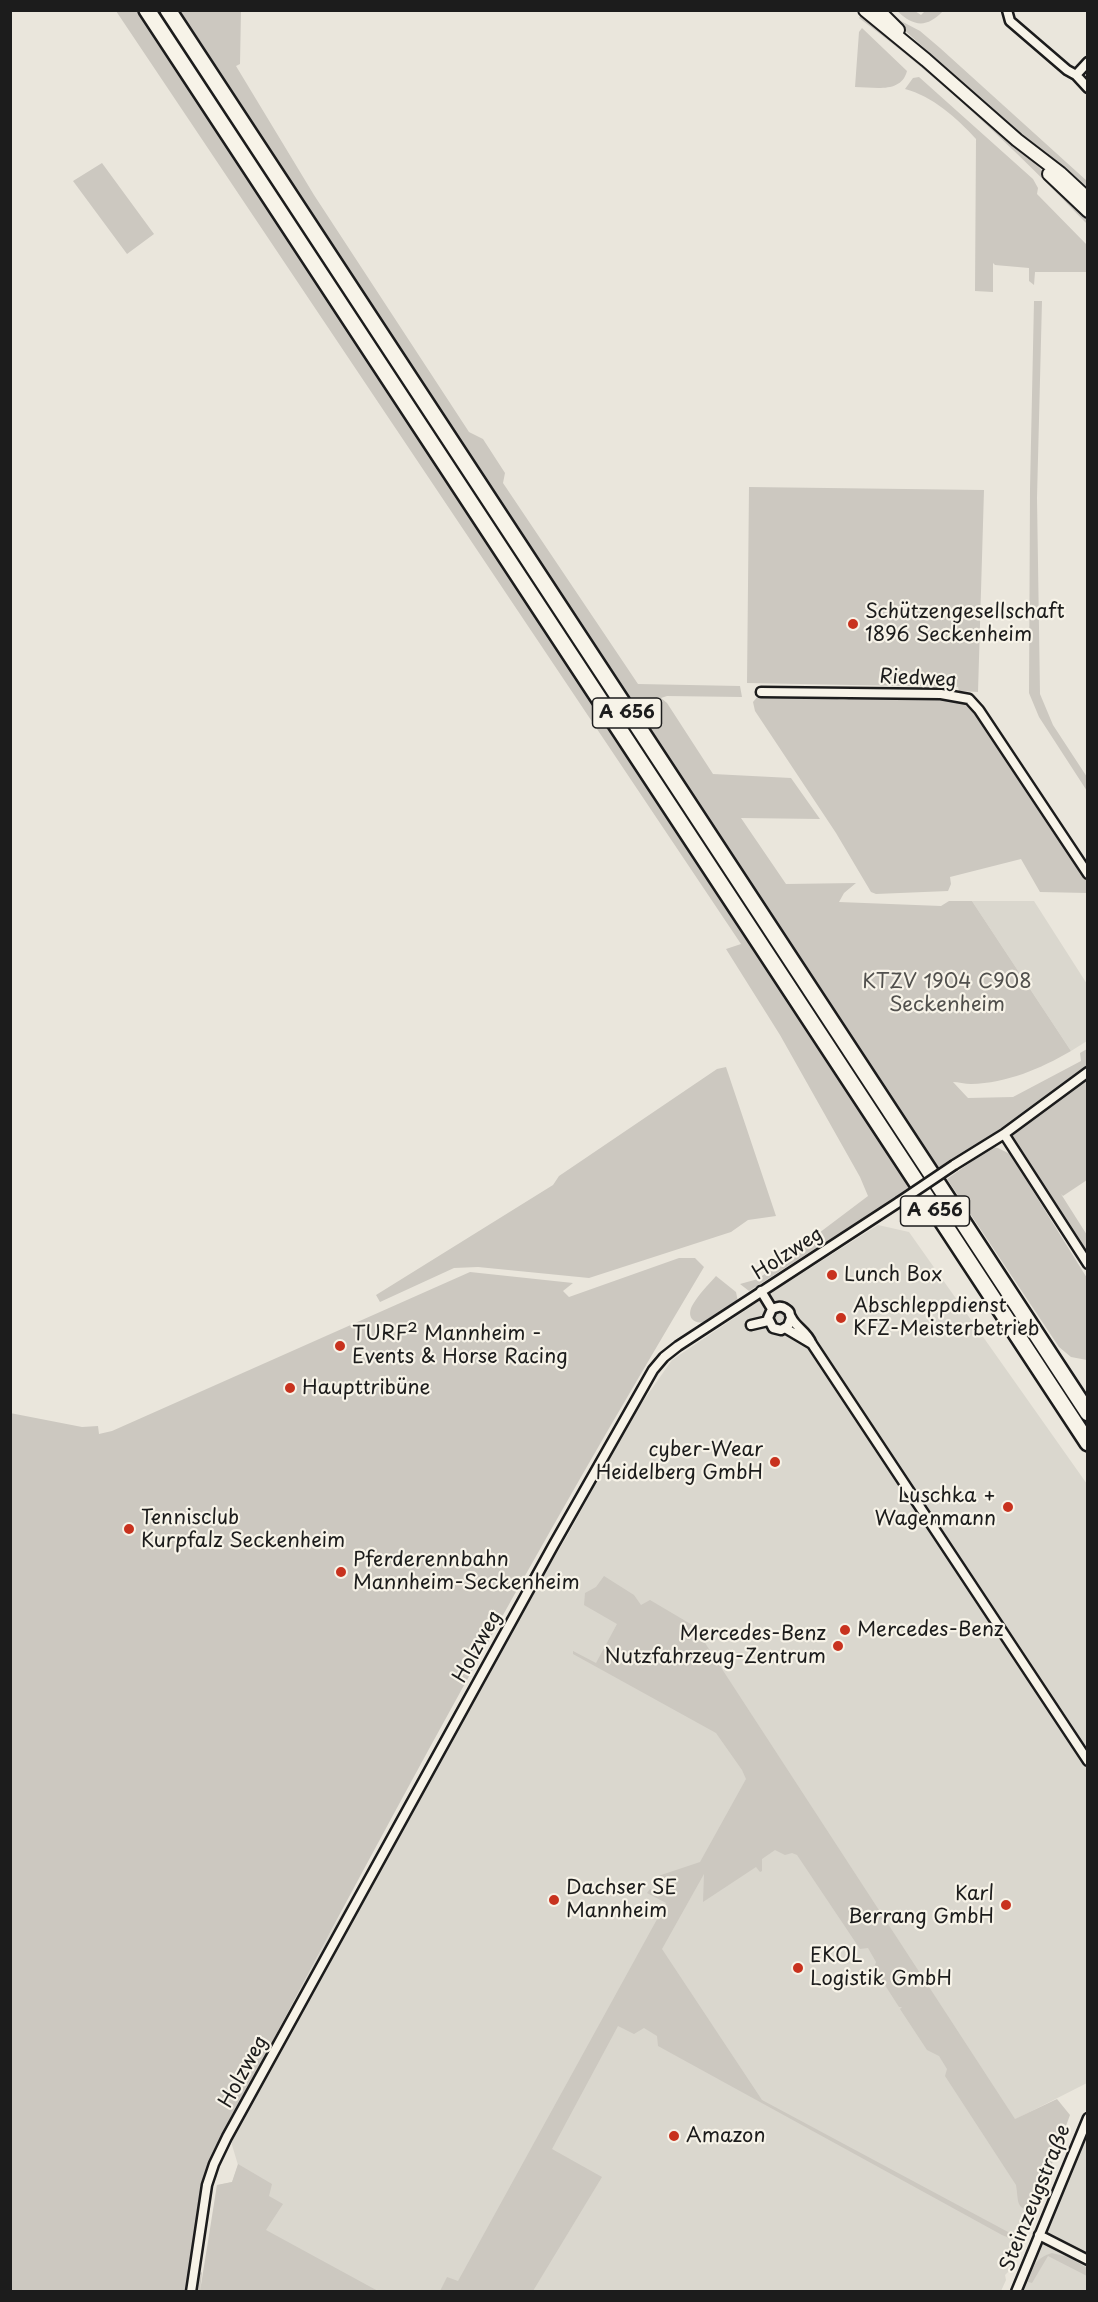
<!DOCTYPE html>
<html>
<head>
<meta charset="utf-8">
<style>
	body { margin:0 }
	#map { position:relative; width:1098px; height:2302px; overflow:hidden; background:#eae6dc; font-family:"Playpen Sans",sans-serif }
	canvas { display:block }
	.frame { position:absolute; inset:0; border:12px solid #1c1c1c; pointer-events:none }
</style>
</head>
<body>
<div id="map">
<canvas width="1098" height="2302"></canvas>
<div class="frame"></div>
</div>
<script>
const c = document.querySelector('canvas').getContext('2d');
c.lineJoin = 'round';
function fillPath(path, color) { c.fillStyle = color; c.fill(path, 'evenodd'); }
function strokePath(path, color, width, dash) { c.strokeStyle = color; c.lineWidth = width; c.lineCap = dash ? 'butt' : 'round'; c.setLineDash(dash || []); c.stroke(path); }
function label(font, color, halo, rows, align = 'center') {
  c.font = font + ' "Playpen Sans",sans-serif'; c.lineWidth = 4.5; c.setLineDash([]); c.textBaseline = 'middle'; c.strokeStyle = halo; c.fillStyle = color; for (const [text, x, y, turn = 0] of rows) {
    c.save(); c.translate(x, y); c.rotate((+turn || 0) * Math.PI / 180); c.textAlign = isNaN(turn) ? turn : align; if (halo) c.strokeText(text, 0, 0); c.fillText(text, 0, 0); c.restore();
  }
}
fillPath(new Path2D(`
	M972,901H1034L1087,984V1041L1071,1051Z
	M878,1225L909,1232L1087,1484V2083L1016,2119L1050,2169L1015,2259L1010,2270L1005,2275L1006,2280L1001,2291L203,2292L217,2185L232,2182L238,2165L232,2145V2119L327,1938L570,1531L634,1414L672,1360L777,1289Z
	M1087,2128V2291L1021,2292L1037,2251Z`), '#dad7ce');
fillPath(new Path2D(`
	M116,11H137L804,1028L880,1143L912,1187L749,1291L740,1284L758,1279L868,1196L860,1177L780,1035L726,949L741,944Z
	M156,11H161L964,1238L960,1235Z
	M180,11H241L240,64L236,66L314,195L469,432L483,439L505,473L503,483L638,684L740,686L742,697L667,696L661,698L667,703L713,774L791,778L820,819L741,818L786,884L856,883L844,893L839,902L941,906L949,901H972L1071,1051C1040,1069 1007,1083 971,1084C965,1084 958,1082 953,1082L968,1098L1013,1097L1081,1061L1080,1053L1087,1049V1065L941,1172Z
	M883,11H889L901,21L920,31L940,48L1087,181V193L1065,171L1000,116Z
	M897,11H915L921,15L925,11H943C927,28 914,27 897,11Z
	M863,13L992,122L1087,214V224C1016,150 941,79 859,18Z
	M862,28L907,71C901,94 874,87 855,87L859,32Z
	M919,77L1033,179L1038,188L1037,194L1087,245V272H1035L1034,285L1029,281V268L995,265L993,263V292L975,291L976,139C957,118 932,96 905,89L913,78Z
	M102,163L154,234L127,254L73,181Z
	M1034,301H1042L1037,498L1040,694L1053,725L1087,777V791L1039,717L1029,693L1030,489Z
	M749,487L984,490L978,692L959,691L958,687L747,683Z
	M759,695L833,697C841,702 849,700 856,696L944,699L962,702L980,718L1087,881V893L1040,892L1021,859L950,877L951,884L948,891L876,894L871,892L836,833L755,711L753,702Z
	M726,1067L776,1216L748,1220L731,1232L589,1278L478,1267L454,1268L380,1302L376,1295L553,1185L559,1176L717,1069Z
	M1087,1076V1180L1063,1196L1061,1194L1087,1235V1253L1012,1136L1044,1107Z
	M992,1147L998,1148L1010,1154L1087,1278V1360L1071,1357L1059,1347L947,1179Z
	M679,1258H695L704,1267C537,1546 382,1831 232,2119L220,2155L217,2176L209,2191L196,2276L202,2272L200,2291L217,2185L232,2182L238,2164L272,2184L269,2196L283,2204L266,2230L378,2291H11L10,1413L82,1427L98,1426L99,1434L112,1431L470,1272L573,1283L563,1291L569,1297Z
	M716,1276L736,1292L738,1302C728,1308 702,1331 692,1319C689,1315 690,1310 692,1306C698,1295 708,1285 716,1276Z
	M604,1576L634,1595L641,1605L650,1600L694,1626L1015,2119L1057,2099L1070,2115L1034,2212C1015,2208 1019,2203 1016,2185L945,2076L947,2069L939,2056L927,2050L900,2009L902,2007H899L874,1968L876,1962L868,1948L860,1949L797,1855L792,1853L785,1855L775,1850L762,1859V1871L760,1872L756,1867L703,1902L704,1874L662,1949L762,2100L1023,2240L1021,2243L1002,2235L658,2046L657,2036L644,2028L634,2034L618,2026L552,2149L602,2177L533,2291H440L447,2277L458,2281L666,1903L647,1893L650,1889L661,1894L668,1881L658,1876L700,1862L746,1779L742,1770L716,1733L573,1654V1651L596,1663L617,1624L584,1605L585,1593L596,1587Z
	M1052,2253L1068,2257L1087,2268V2276L1048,2256L1032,2283L1028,2282C1034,2266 1035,2258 1052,2253Z`), '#ccc8c0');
const minor = new Path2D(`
	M1007,10L1010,21L1067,70L1076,75L1088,88
	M1076,75L1088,62
	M761,692L941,694L969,699L979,710L1088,874
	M1004,1134L1088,1264
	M954,1165L1004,1134L1088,1072
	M761,1291L772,1309
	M791,1318L788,1326L781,1330L773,1328L768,1318L772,1309C777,1307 781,1305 786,1309C792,1313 788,1312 791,1317C796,1328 806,1330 812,1344L1088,1761
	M751,1325L768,1321
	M785,1328L812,1344
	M1039,2235L1088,2260
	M191,2292L207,2185L214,2164L227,2137L553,1546L653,1370L664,1357L678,1346L899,1202
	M1016,2292L1088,2118`);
const secondary = new Path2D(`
	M865,10L926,60L1017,140L1060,173L1088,199
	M878,10L898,30
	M1049,174L1088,211`);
const motorway = new Path2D(`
	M147,10L1088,1443
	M168,10L1088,1413`);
strokePath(minor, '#1c1c1c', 13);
strokePath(secondary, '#1c1c1c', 16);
strokePath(motorway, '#1c1c1c', 20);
strokePath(minor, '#f7f3e8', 8);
strokePath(secondary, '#f7f3e8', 12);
strokePath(motorway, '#f7f3e8', 15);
const minorBridge = new Path2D(`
	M899,1202L954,1165`);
strokePath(minorBridge, '#1c1c1c', 13, []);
strokePath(minorBridge, '#f7f3e8', 8);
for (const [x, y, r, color] of [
	[853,624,6,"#c8321e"],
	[832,1275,6,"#c8321e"],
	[841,1318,6,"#c8321e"],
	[340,1346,6,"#c8321e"],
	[290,1388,6,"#c8321e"],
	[775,1462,6,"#c8321e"],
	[1008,1507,6,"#c8321e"],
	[129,1529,6,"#c8321e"],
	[341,1572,6,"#c8321e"],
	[845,1630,6,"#c8321e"],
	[838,1646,6,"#c8321e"],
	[554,1900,6,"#c8321e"],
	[1006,1905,6,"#c8321e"],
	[798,1968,6,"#c8321e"],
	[674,2136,6,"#c8321e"]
]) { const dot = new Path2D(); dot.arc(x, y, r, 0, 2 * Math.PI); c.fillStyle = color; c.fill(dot); strokePath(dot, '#f7f3e8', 2); }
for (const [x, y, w] of [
	[627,713,69],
	[935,1211,69]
]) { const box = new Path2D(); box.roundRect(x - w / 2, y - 15, w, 30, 4.5); c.fillStyle = '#f7f3e8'; c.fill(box); strokePath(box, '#1c1c1c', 1.5); }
label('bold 18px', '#1c1c1c', null, [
	["A 656",627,713],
	["A 656",935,1211]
]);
label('20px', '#1c1c1c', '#f7f3e8', [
	["Schützengesellschaft",865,612],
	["1896 Seckenheim",865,635],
	["Lunch Box",844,1275],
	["Abschleppdienst",853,1306],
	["KFZ-Meisterbetrieb",853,1329],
	["TURF² Mannheim -",352,1334],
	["Events & Horse Racing",352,1357],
	["Haupttribüne",302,1388],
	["cyber-Wear",763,1450,"right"],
	["Heidelberg GmbH",763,1473,"right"],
	["Luschka +",996,1496,"right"],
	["Wagenmann",996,1519,"right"],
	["Tennisclub",141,1518],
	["Kurpfalz Seckenheim",141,1541],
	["Pferderennbahn",353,1560],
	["Mannheim-Seckenheim",353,1583],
	["Mercedes-Benz",857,1630],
	["Mercedes-Benz",826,1634,"right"],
	["Nutzfahrzeug-Zentrum",826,1657,"right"],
	["Dachser SE",566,1888],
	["Mannheim",566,1911],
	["Karl",994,1894,"right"],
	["Berrang GmbH",994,1917,"right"],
	["EKOL",810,1956],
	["Logistik GmbH",810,1979],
	["Amazon",686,2136]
], 'left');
label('20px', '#1c1c1c', '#f7f3e8', [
	["Riedweg",918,679,3],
	["Holzweg",788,1254,-33],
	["Holzweg",478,1647,-61],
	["Holzweg",244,2072,-61],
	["Steinzeugstraße",1036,2198,-68]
]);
label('20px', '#51504d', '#f7f3e8', [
	["KTZV 1904 C908",947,982],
	["Seckenheim",947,1005]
]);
</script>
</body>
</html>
